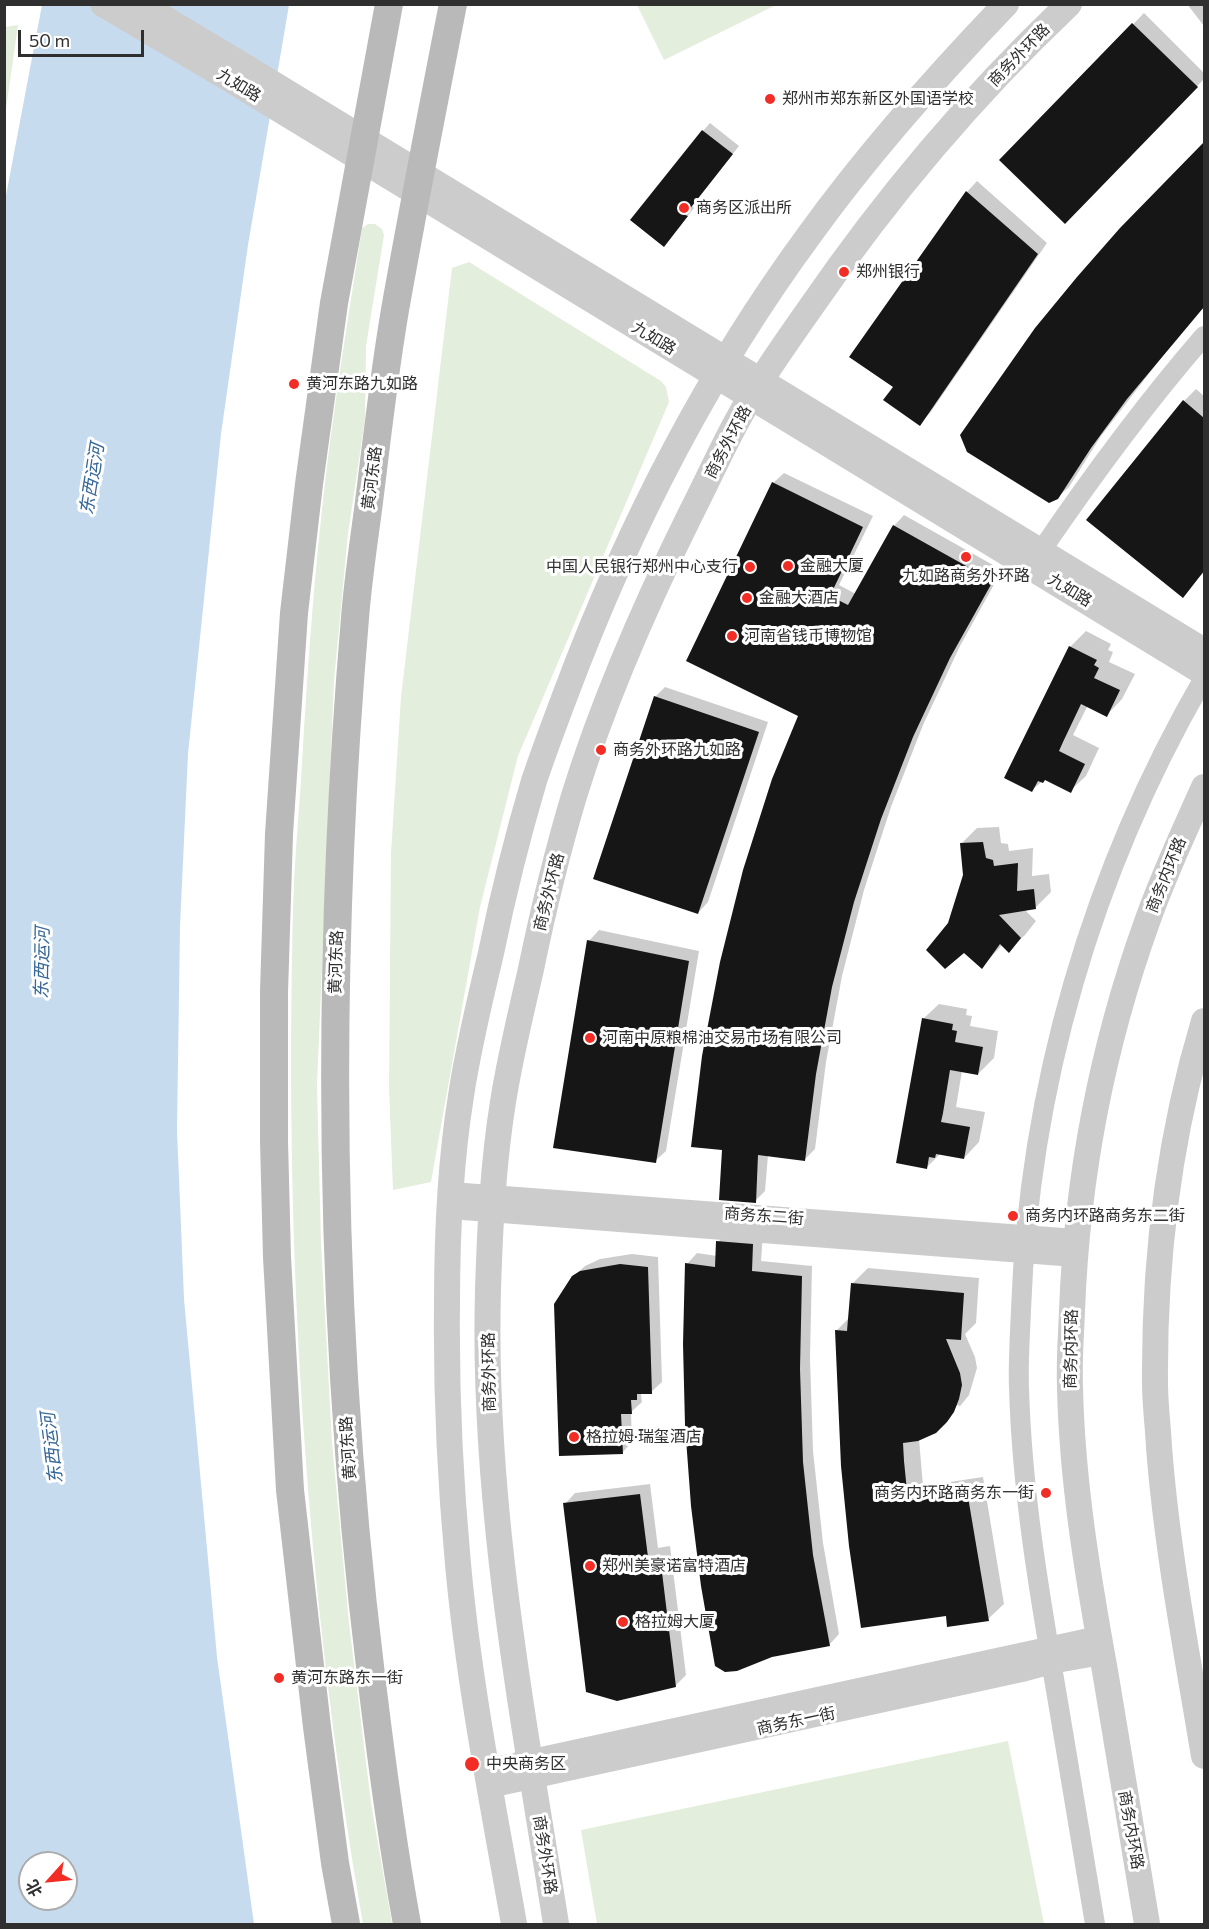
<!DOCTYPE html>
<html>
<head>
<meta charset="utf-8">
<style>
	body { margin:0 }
	#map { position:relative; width:1209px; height:1929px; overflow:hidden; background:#fff; font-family:Commissioner,"Noto Sans SC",sans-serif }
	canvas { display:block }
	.frame { position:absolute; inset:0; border:6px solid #2f2f2f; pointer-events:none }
	.north { position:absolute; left:18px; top:1851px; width:60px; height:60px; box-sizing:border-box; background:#fff; border:2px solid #acacac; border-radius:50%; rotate:243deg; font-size:16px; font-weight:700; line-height:24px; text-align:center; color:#2f2f2f }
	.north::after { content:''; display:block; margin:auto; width:21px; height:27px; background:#f22d25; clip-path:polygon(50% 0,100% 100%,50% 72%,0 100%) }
	.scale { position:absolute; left:18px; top:30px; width:126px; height:27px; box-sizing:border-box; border:3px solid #2f2f2f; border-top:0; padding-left:8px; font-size:18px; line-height:21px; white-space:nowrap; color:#2f2f2f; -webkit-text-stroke:4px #fff; paint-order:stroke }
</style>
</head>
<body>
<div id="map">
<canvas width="1209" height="1929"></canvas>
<div class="frame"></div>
<div class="north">北</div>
<div class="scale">50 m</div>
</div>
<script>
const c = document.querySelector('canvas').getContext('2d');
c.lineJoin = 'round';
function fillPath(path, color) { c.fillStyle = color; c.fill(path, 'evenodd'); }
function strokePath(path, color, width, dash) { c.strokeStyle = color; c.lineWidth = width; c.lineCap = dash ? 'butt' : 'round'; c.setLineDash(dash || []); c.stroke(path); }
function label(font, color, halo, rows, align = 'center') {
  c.font = font + ' Commissioner,"Noto Sans SC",sans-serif'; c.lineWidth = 6; c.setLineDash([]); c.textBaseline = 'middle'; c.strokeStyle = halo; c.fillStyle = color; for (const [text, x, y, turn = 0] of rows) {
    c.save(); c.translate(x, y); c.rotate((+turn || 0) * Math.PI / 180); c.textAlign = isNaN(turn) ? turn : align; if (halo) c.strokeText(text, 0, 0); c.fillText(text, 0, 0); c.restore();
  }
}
fillPath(new Path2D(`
	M637,5H776L664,60Z
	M18,25L5,116V27Z
	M368,224H375L382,229L384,235L366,346L365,419L348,534L334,681L317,1085L321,1242L332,1442L349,1623L371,1803L392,1924H363C305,1590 284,1249 293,910C294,867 298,824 301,781C308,656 317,530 335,406C343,347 353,288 362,228Z
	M469,262L661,381L666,387L669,402L518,756L480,907L431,1182L393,1190L389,1088L391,853L401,697L452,268Z
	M1008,1741L1044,1924H597L581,1830Z`), '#e4eedc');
fillPath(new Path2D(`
	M42,5H289L248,245L221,434L188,754L180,926L177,1130L184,1299L217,1657L254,1924H5L4,206ZM30,1863H66V1899H30Z`), '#c7dbef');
fillPath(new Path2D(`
	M1187,4H1204V26Z
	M1144,13L1204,73V79L1065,222L1001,160Z
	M710,123L739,146L692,206L694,208L671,237L703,131Z
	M1204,145V306L1175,340L1101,436L1069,487L1057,498L1178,170Z
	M977,181L1047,243L930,413L919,424L895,387L851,356L967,192Z
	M1196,389L1204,396V572L1182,596L1184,401Z
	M784,473L873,516L839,585L856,594L894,526L904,515L1002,570L960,646L923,725L891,807L864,890L842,976L826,1062L815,1149L805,1159L768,1155L765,1191L755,1201L720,1199L800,715L773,483Z
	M1086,631L1111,644L1108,650L1113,652L1109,662L1135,674L1122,699L1107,715L1088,705L1073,735L1099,748L1086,776L1070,791L1045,779L1032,790L1070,647Z
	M665,687L768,722L708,902L698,913L655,697Z
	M999,827L1001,843L1008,844L1009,851L1033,848L1032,876L1049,874L1051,892L1035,908L1024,909L1036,921L1025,935L1009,950L1003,944L982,967L949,924L964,875L961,844L977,828Z
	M599,930L699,951L666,1151L655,1161L589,941Z
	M939,1004L967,1009L966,1015L972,1016L970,1026L998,1031L994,1058L978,1074L962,1071L956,1107L985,1112L979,1142L964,1158L941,1153L927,1167L923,1019Z
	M728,1232L763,1234L761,1261L812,1266L810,1358L813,1451L823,1543L839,1634L829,1645L687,1264L697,1253L717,1256L718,1242Z
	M632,1254L658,1257L662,1382L651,1392L641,1394L642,1402L631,1412L632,1442L622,1453L573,1277L585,1266L600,1259Z
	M868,1268L979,1278L976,1323L965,1334L975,1357L977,1368L969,1395L957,1410L960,1406L957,1405L948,1418L919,1439L923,1486L983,1477L1004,1604L988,1619L947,1614L836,1331L849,1318L852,1284Z
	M650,1484L658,1548L670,1546L686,1675L675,1686L565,1504L575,1493Z`), '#0003');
fillPath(new Path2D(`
	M1132,23L1198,87L1065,224L999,160Z
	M702,130L733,154L685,215L688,216L664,247L630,220Z
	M1204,142V307L1127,399L1091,448L1058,499L1049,503L967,452L960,435L1035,328L1077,277L1120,228Z
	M966,191L1038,254L920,426L883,400L893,387L849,357Z
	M1183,400L1204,418V571L1183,598L1086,520Z
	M772,482L863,527L830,596L848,605L893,525L993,581L950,658L913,737L881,819L854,902L832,987L816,1074L805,1161L758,1155L756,1203L719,1200L722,1150L691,1147L702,1056L720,962L743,870L772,779L798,716L686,661Z
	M1069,646L1097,660L1094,665L1099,668L1094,678L1120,690L1107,717L1081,704L1063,742L1059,751L1085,764L1071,793L1045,780L1043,783L1038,781L1032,792L1004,778Z
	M654,696L759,732L698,914L593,879Z
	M983,842L986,858L993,860L994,866L1018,863L1017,891L1034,889L1036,909L999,915L1021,938L1009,953L1000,944L982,969L964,953L945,969L926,950L948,923L963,875L960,843Z
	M587,940L689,961L656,1163L553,1148Z
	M922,1018L953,1024L952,1030L957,1031L955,1042L983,1047L978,1075L950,1070L943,1113L941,1122L970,1127L964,1159L936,1154L935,1158L929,1157L927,1169L896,1163Z
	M716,1241L753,1244L752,1271L802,1276L800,1369L803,1462L813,1555L830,1646L772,1657L737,1671L725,1672L715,1666L701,1586L691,1506L685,1425L683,1344L685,1263L715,1267Z
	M620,1264L648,1267L652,1394H637V1400H631L632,1414H621L623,1454L559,1456L554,1304L572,1276L580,1271Z
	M851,1283L964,1293L961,1340L946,1339L960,1373L962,1385L959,1399L954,1412L947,1422L936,1433L918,1441L903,1443L904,1461L908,1501L967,1491L989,1621L947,1627L946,1616L861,1628L849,1546L841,1466L835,1330L847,1331Z
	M640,1494L648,1557L660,1556L676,1687L617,1701L586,1692L563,1503Z`), '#161616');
strokePath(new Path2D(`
	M1041,551C1092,476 1145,404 1204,336
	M451,1192L1076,1239
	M450,1209L1075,1257
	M486,1769L1098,1636
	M490,1788L1022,1672L1051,1664L1102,1655
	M1095,1924C1083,1850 1071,1776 1058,1702C1040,1597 1022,1494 1019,1388C1018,1362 1020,1336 1021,1310C1029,1088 1092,871 1204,678`), '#ccc', 20);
strokePath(new Path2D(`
	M103,4L228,78L1204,673
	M140,4L237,62L1204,651
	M1204,1021C1169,1137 1154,1262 1155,1383C1155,1404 1158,1426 1159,1447C1167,1551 1187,1653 1204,1756
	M514,1924C493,1805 469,1685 458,1564C450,1478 446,1390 447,1304C447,1235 450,1164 461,1096C468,1048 480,1000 491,953C503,895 517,838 534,781C544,751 555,722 566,693C627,530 707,374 810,234C869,152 936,77 1006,4
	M556,1924C523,1715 482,1503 488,1290C490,1227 493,1164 503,1102C510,1057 521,1013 531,969C543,911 557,853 574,796C604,699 645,606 690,515C706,484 720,452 737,421C758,382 785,344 811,307C886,198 972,96 1069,4
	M1147,1924C1133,1840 1119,1755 1105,1671C1088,1577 1072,1482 1070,1387C1069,1361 1071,1336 1072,1311C1077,1177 1102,1047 1147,922C1163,876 1184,832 1204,787`), '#ccc', 26);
strokePath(new Path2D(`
	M346,1924L335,1863L317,1727L290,1490L277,1257L274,1141V992L279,834L294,613L309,484L334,303L389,4
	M407,1924C392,1842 381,1758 371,1675C328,1324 325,970 355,618C358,579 364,541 369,502C377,438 384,374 395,310C413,208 433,106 453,4`), '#b9b9b9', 28);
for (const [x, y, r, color] of [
	[770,99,6,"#f22d25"],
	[684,208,6,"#f22d25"],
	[844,272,6,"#f22d25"],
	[294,384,6,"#f22d25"],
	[966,557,6,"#f22d25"],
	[788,566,6,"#f22d25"],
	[750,567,6,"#f22d25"],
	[747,598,6,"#f22d25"],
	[732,636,6,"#f22d25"],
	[601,750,6,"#f22d25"],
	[590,1038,6,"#f22d25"],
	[1013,1216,6,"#f22d25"],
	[574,1437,6,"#f22d25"],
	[1046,1493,6,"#f22d25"],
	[590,1566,6,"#f22d25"],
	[623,1622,6,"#f22d25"],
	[279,1678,6,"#f22d25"],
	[472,1764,8,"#f22d25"]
]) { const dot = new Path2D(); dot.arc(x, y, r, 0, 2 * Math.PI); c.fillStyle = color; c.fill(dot); strokePath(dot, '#fff', 2); }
label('16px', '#2f2f2f', '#fff', [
	["商务外环路",1019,55,-46],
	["九如路",239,85,31],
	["九如路",654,338,31],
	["商务外环路",728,442,-62],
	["黄河东路",372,478,-83],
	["九如路",1070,590,31],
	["商务内环路",1166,875,-68],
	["商务外环路",549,892,-76],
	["黄河东路",336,962,-88],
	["商务东二街",764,1216,4],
	["商务内环路",1071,1349,-89],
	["商务外环路",489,1372,-91],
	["黄河东路",348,1448,-94],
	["商务东一街",796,1721,-12],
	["商务内环路",1131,1830,80],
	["商务外环路",545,1855,81]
]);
label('16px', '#2f2f2f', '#fff', [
	["郑州市郑东新区外国语学校",782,99],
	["商务区派出所",696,208],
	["郑州银行",856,272],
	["黄河东路九如路",306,384],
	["金融大厦",800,566],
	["中国人民银行郑州中心支行",738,567,"right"],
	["九如路商务外环路",966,576,"center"],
	["金融大酒店",759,598],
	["河南省钱币博物馆",744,636],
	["商务外环路九如路",613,750],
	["河南中原粮棉油交易市场有限公司",602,1038],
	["商务内环路商务东二街",1025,1216],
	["格拉姆·瑞玺酒店",586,1437],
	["商务内环路商务东一街",1034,1493,"right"],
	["郑州美豪诺富特酒店",602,1566],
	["格拉姆大厦",635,1622],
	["黄河东路东一街",291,1678],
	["中央商务区",486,1764]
], 'left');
label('italic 18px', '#376898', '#fff', [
	["东西运河",92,479,-81],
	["东西运河",42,963,-89],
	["东西运河",52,1448,-97]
]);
</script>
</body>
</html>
